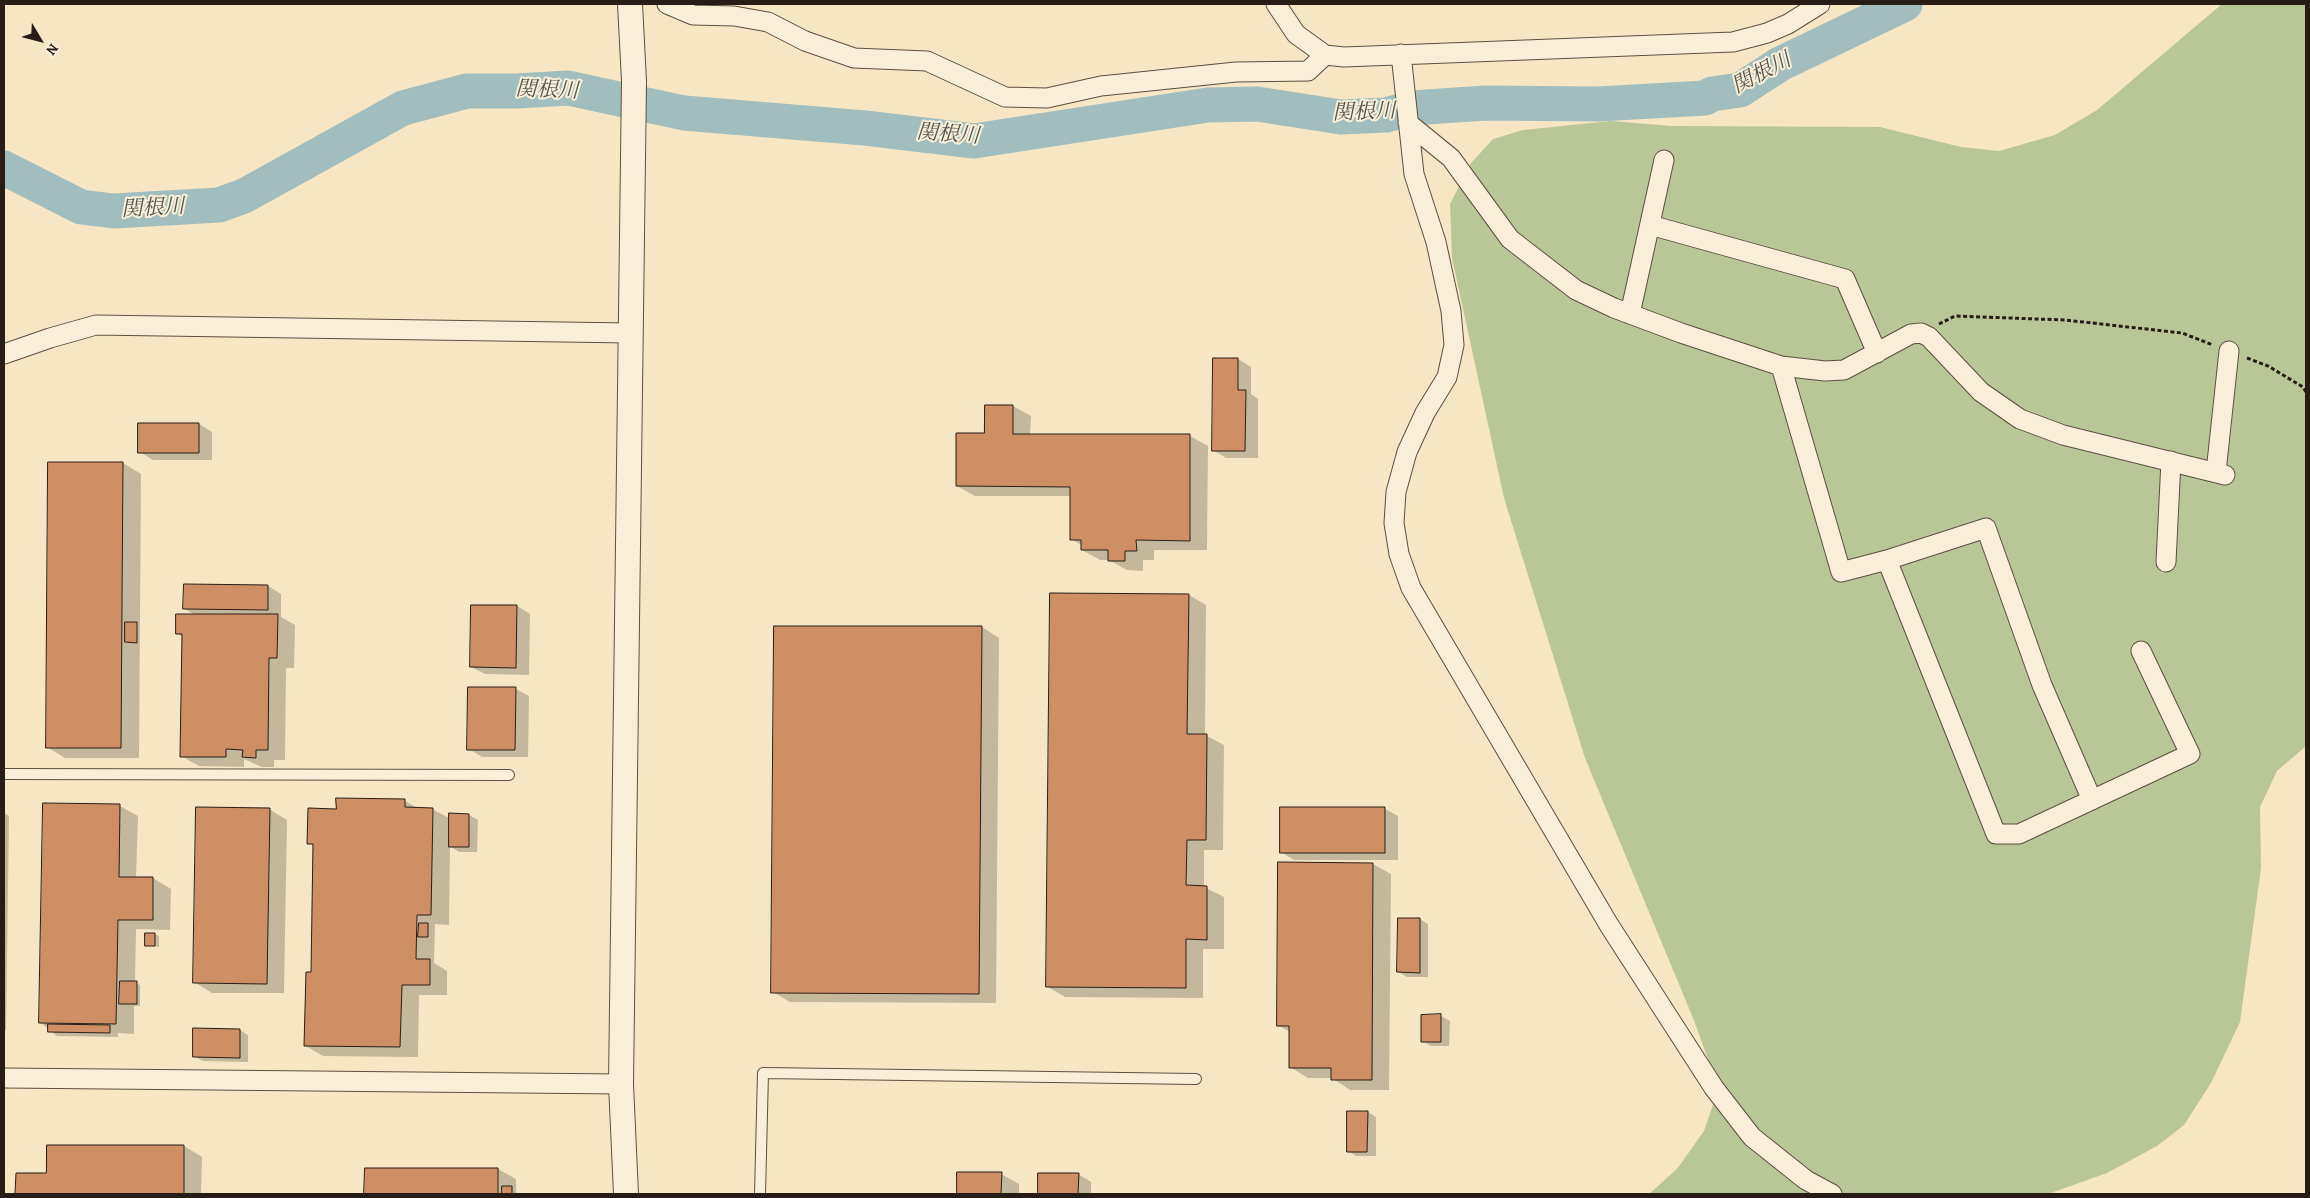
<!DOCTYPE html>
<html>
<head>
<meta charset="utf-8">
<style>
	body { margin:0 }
	#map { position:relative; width:2310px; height:1198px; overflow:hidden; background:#f6e6c3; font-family:Alegreya,serif }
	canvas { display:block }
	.frame { position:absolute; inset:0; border:5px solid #281d16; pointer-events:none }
	.north { position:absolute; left:15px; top:15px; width:50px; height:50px; -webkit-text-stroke:4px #f9efd8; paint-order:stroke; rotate:127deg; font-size:14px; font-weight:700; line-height:20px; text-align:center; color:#281d16 }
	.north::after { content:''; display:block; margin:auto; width:18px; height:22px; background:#281d16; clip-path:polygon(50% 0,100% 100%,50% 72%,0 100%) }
</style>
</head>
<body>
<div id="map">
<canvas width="2310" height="1198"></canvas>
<div class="frame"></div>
<div class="north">N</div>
</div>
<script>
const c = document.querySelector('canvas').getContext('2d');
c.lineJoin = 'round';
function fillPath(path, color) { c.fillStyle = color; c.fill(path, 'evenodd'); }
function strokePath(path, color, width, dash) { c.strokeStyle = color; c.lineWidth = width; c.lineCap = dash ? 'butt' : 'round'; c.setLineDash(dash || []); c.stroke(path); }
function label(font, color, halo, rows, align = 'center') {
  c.font = font + ' Alegreya,"Noto Serif JP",serif'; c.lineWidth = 4; c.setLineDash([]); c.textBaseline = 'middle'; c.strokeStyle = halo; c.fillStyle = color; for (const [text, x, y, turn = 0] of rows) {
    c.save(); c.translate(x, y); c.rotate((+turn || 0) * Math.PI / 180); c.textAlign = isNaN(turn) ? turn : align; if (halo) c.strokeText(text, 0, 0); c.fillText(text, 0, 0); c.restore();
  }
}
fillPath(new Path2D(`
	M2222,4H2306V746L2277,771L2260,807L2261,868L2240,1022L2211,1083L2184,1125L2157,1146L2107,1173L2048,1194H1649L1677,1169L1704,1131L1715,1099L1712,1070L1693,1018L1585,758L1504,498L1452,258L1450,204L1471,163L1493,139L1523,130L1611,121L1672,126L1880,127L1961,147L1999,151L2055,135L2097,110Z`), '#b9c696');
fillPath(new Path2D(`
	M1238,359L1251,367V394L1258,399V458H1226L1213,450Z
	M1013,406L1031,416L1030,435L1190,436L1208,446L1207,550H1154V560H1143V571L1127,570L1109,560H1100L1082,550L1083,546L1071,539L1072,496H975L957,486L986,435Z
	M140,424H199L212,432V460H153L140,452Z
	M123,463L141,474L139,758H65L47,747Z
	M268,586L281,594V617L295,625L294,668H286L285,760H274V767H262L244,759V767L199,766L181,756L183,637L177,633L195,615L185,609Z
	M1189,595L1206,605L1205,735L1224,745L1223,850H1204V887L1224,897V949H1203V998L1065,997L1048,987Z
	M517,606L530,614L529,675L485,674L471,667Z
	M982,627L999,638L996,1003L790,1002L773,992Z
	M516,689L529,696L528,757H482L469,749Z
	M405,801L419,809H432L451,819V815H469L478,820L477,852H459L450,846L449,925L435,924L434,963L447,971V995H419L418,1057L323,1056L306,1046L312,974L314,846L308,843L337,810Z
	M120,806L138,816L136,878H153L171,889L170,930L136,929L135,983L140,985V1006H134V1034L118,1033V1037L57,1036L40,1022Z
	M269,809L287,820L284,993H212L194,982Z
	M1385,809L1398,816V860H1294L1281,852Z
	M4,813L9,816L6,1030H4Z
	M1279,864H1373L1391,874L1389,1090H1350L1332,1078H1308L1290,1067V1032L1278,1025Z
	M1420,919L1428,924V977H1407L1398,972Z
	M155,934L159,936V947L146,945Z
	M1423,1016H1441L1450,1021L1449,1046H1431L1422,1041Z
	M240,1030L248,1035V1062L203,1061L194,1056Z
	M1368,1112L1376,1117V1156H1356L1348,1151Z
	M184,1146L202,1157L201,1194H17V1174H48Z
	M366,1169H498L516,1179V1194H366Z
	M959,1173L1001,1174L1019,1184V1194H959Z
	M1040,1174H1078L1091,1182V1194H1040Z`), '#0003');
strokePath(new Path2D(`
	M4,168L81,207L114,211L219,205L244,196L403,108L467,91H517L568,88L684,113L865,128L974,141L1208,105L1257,104L1341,117L1386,115L1412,108L1486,103L1599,104L1705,98L1712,94L1740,90L1780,64L1905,4`), '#a1bdbe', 35);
const building = new Path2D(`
	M1213,358H1238V390H1246L1245,451H1212Z
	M985,405H1013V434H1190V541L1136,540L1137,551H1125V561H1108V550H1081V540H1070V487L956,486V433H984Z
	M138,423H199V453H138Z
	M48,462H123L121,748H46Z
	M184,584L268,585V610L183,609Z
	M1050,593L1189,594L1187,734H1207L1206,840H1187L1186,885L1207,886V940L1186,939V988L1046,987Z
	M471,605H517L516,668L470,667Z
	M176,614H278L277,658H269L268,750H256V758L242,757L243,750L226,749V757H180L182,634H176Z
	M125,622H137V643L125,642Z
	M774,626H982L979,994L771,993Z
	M468,687H516L515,750H467Z
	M336,798L405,799V807L433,808L431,915H417L416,959H430V985H402L400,1047L304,1046L306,972H311L313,844H307L308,808L336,809Z
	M43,803L120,804L119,877H153V920H118L116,1024L39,1023Z
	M196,807L270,808L267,984L193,983Z
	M1280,807H1385V853H1280Z
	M449,813L469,814V847H449Z
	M1278,862L1373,863L1372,1080H1331V1068H1289V1026H1277Z
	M1398,918H1420V973L1397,972Z
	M419,923H428V937H418Z
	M145,933H155V946H145Z
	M120,981H137V1004H119Z
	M1441,1014V1042H1421V1015Z
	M48,1024L110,1025V1033L48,1032Z
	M193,1028L240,1029V1058L193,1057Z
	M1347,1111H1368L1367,1152H1347Z
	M47,1145H184V1194H15L16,1173H46Z
	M365,1168H498V1194H364Z
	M957,1172H1002L1001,1194H957Z
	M1038,1173H1079L1078,1194H1038Z
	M502,1186H512V1194H502Z`);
fillPath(building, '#ce8f65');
strokePath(building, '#281d16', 1);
const service = new Path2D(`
	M4,774L509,775
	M760,1194L763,1073L1196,1079`);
const minor = new Path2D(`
	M667,4L693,15L734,16L768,22L805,41L854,58L927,61L1005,97L1047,98L1101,86L1236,72L1308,71L1325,55
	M1276,4L1296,34L1325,55L1344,57L1733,42L1767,33L1788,24L1820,4
	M1401,54L1414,174L1436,242L1451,311L1454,345L1447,377L1425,413L1407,452L1396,492L1394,523L1399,554L1411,588L1609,925L1714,1088L1752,1137L1806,1180L1832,1194
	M1408,123L1451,158L1510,239L1576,290L1614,308L1681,333L1781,366L1825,371L1844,370L1911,334L1921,333L1929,337L1981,392L2020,419L2063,435L2225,475
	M1650,225L1845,279L1877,353
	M1630,314L1664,160
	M4,354L50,338L96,325L629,333
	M1781,366L1841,572L1887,560L1996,834H2019L2190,754L2141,651
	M2216,472L2229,351
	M1887,560L1986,528L2042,685L2092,800
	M2166,562L2171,461
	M4,1078L621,1084`);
const tertiary = new Path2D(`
	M626,1194L621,1084L634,81L630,4`);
strokePath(service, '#5c4f41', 12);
strokePath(minor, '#5c4f41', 21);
strokePath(tertiary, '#5c4f41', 26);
strokePath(new Path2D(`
	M1939,324L1955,316L2065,320L2182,333L2213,345
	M2247,358L2268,366L2303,387L2306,392`), '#281d16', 3, [4, 2.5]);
strokePath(service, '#f9efd8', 10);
strokePath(minor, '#f9efd8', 19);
strokePath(tertiary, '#f9efd8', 24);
label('italic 21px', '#525551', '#f9efd8', [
	["関根川",1762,74,-28],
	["関根川",547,91,2],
	["関根川",1364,113,-2],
	["関根川",948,135,4],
	["関根川",153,209,-3]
]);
</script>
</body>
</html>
